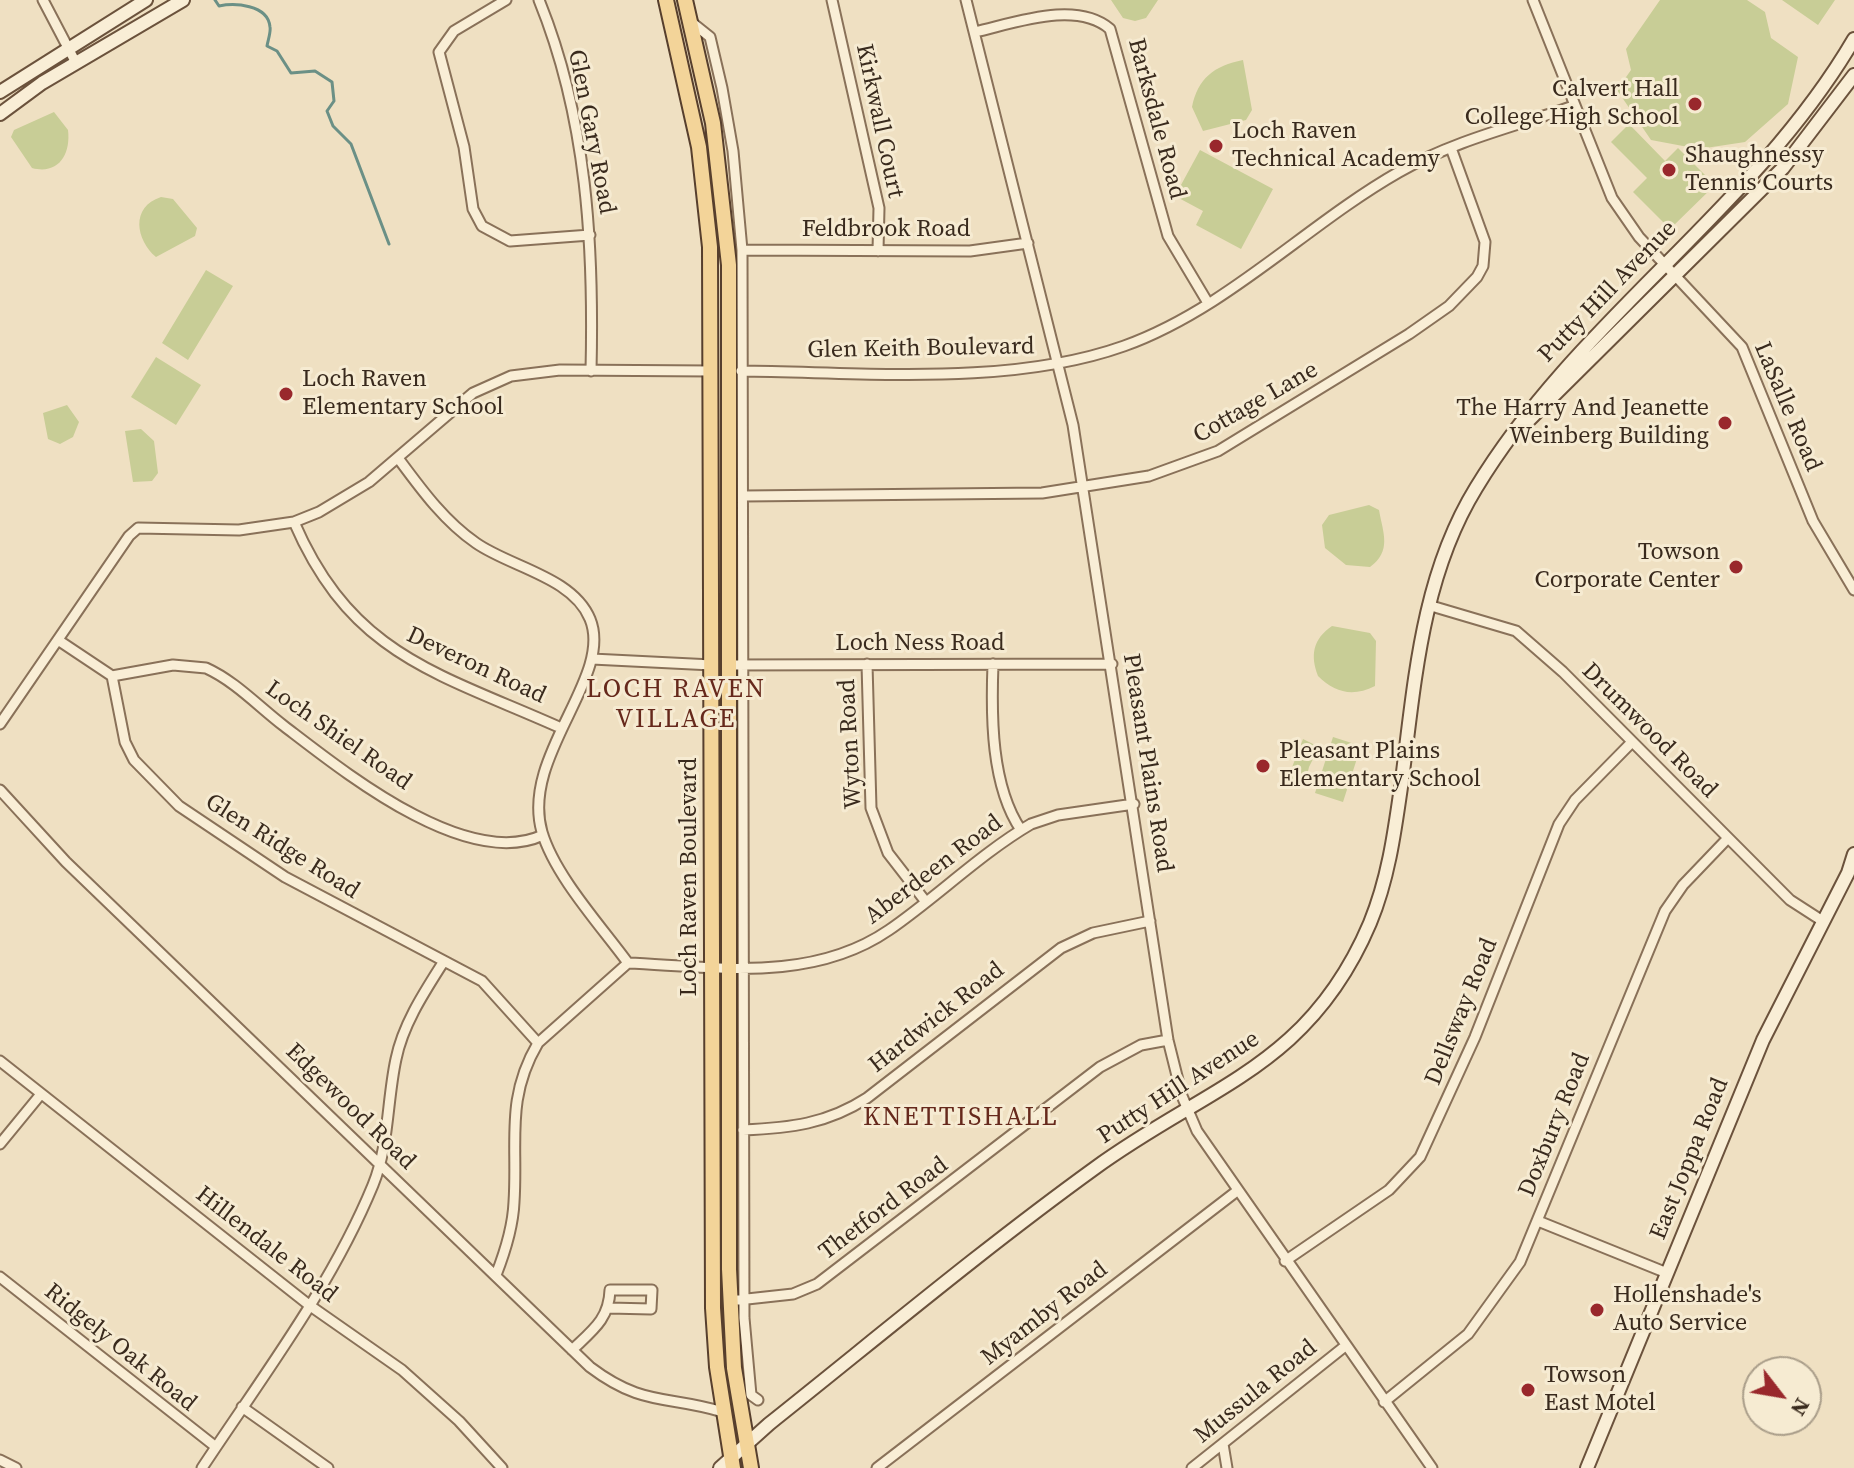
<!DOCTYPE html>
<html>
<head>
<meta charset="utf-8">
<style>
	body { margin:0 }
	#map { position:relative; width:1854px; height:1468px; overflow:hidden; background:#efe0c2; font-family:"Source Serif 4",serif }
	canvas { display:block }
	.north { position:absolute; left:1742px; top:1356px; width:80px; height:80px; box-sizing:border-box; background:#f6ebd2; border:2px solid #aa9e8a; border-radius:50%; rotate:121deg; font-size:22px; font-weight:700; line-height:32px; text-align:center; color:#392a1d }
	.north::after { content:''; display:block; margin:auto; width:28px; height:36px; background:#99282c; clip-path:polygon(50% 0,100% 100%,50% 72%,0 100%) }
</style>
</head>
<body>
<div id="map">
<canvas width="1854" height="1468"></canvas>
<div class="north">N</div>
</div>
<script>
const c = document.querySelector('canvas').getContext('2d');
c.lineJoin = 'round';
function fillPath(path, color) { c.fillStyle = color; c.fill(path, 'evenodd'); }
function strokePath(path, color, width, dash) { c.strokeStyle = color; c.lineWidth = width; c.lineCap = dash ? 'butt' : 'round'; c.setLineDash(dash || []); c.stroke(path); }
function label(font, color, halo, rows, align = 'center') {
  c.font = font + ' "Source Serif 4",serif'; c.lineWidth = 6; c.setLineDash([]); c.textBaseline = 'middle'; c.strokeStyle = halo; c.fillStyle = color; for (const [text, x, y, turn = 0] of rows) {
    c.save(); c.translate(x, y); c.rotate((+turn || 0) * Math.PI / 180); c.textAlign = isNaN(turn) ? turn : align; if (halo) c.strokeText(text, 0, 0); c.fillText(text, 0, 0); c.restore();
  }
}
fillPath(new Path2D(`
	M1111,0H1158L1146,18L1135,21L1123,18Z
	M1660,0H1747L1765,12L1771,38L1798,57L1788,104L1745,142L1699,149L1651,140L1617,90L1631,70L1626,49Z
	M1782,0H1835L1818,25Z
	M1243,60L1252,110L1246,120L1203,131L1192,107C1198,78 1214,66 1243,60Z
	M54,112L68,130C71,155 58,175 32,168L11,137L14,130Z
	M1629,124L1665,161L1678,148L1715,185L1670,229L1633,192L1647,178L1611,142Z
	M1200,150L1273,189L1241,249L1196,225L1203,211L1175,196Z
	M161,197L173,199L197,228L195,236L156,257C136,240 130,207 161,197Z
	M206,270L233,286L188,360L162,343Z
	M156,357L201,385L176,425L131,397Z
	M67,405L79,422L73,437L60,444L48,439L43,413Z
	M141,429L154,441L158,473L152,481L133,482L125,431Z
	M1369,505L1379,510C1383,533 1392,551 1370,567L1346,565L1325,548L1322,525L1329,515Z
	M1332,626L1370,633L1376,641L1375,686C1353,697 1335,693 1318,676C1310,655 1313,639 1332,626Z
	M1333,737L1361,746L1343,802L1315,793Z
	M1303,739L1319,747L1309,767L1304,788L1293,784L1289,775Z`), '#c8cd96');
strokePath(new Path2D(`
	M215,0L219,6C234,3 268,4 270,27C271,32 268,40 267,46L277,51L291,73L315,71L332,82L334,101L327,111L333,126L351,144L389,244`), '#6b9086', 3);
const street = new Path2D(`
	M43,0L76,63
	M506,0L454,31L439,52L464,147L473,209L482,226L510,241L590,235
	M539,0C587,118 594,245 591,371
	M832,0L879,208L878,251
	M966,0L1073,425L1168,1040L1182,1096L1197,1131L1432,1468
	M1533,0L1612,198L1639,237L1742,347L1813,521L1854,590
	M690,21L710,37L722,88L733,151L742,250L744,1318L751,1395L758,1400
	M975,32C1015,23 1076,0 1110,29L1168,236L1208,303
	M742,250L970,251L1028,243
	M741,371C863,372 1009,387 1124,346C1227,309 1306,225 1399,172C1453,141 1516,126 1574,106
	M398,458C421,489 444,521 476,543C510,567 573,577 590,619C614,677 520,756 542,832C555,876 601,926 628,963
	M744,496L1042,493L1149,476L1218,451L1409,334L1449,306L1477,277L1483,266L1485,242L1451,148
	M294,522C352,656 438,673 561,728
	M1428,605L1516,631L1563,672L1790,900L1821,920
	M58,640L112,676L125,742L134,760L179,806L285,877L482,981L538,1043
	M592,659L712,665
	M867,664L871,808L888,853L926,902
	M993,664C991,716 991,786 1021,830
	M729,665L1112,664
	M112,676L173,665L206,668C235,681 259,707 284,726C343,771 466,871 543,835
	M0,724L129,536L138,528L239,530L294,522L319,512L369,482L473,393L511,376L560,370L712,371
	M0,790L66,862L590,1367C643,1407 667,1395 723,1412
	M628,963C716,967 812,983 889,930C937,897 980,854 1031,824L1058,815L1134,804
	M0,1061L309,1305L402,1370L459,1421L502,1468
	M743,1130C790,1128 827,1124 867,1098L1061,948L1093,933L1150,921
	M0,1144L41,1094
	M1538,1221L1667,1273
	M1285,1261L1389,1190L1420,1157L1475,1037L1559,824L1575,800L1632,742
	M496,1275C505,1252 513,1228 514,1202C518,1142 505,1099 538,1043L628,963
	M0,1277L216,1447
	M738,1300L793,1294L817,1284L1100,1067L1141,1045L1168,1040
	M572,1350C593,1330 609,1319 610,1290H652L651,1309L609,1308
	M1384,1402L1468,1334L1520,1262L1665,911L1683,885L1728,838
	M242,1407L328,1468
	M1223,1444L1227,1468
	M0,1460L16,1468
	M202,1468C262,1377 331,1287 373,1185C389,1146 387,1100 396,1059C403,1024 425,991 444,961
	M877,1468L1237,1191
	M1192,1468L1344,1347`);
const secondary = new Path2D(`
	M0,92L146,0
	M0,114L42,83L183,0
	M1524,425L1783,168L1854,75
	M720,1468L769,1424C877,1338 983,1249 1095,1168C1209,1085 1309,1067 1370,923C1389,877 1395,829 1402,780C1415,679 1422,576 1476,488C1578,319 1754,210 1854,39
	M1587,1468L1763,1040L1848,873L1854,854`);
const primary = new Path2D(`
	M666,0L699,147L710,247L713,1308L717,1367L733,1468
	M685,0L713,123L729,265V1269L734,1368L751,1468`);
strokePath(street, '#897159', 13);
strokePath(secondary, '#6b523c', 16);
strokePath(primary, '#573f2d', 18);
strokePath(street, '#f9eed6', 9);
strokePath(secondary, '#f9eed6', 12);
strokePath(primary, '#f3d499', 14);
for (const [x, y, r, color] of [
	[1695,104,8,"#99282c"],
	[1216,146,8,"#99282c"],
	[1669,170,8,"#99282c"],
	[286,394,8,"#99282c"],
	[1725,423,8,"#99282c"],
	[1736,567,8,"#99282c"],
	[1263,766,8,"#99282c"],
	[1597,1310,8,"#99282c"],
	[1528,1390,8,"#99282c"]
]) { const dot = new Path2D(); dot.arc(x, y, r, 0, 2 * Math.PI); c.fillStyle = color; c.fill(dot); strokePath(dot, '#f6ebd2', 3); }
label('24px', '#392a1d', '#f6ebd2', [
	["Calvert Hall",1679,90,"right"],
	["College High School",1679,118,"right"],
	["Loch Raven",1232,132],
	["Technical Academy",1232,160],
	["Shaughnessy",1685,156],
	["Tennis Courts",1685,184],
	["Loch Raven",302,380],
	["Elementary School",302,408],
	["The Harry And Jeanette",1709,409,"right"],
	["Weinberg Building",1709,437,"right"],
	["Towson",1720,553,"right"],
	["Corporate Center",1720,581,"right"],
	["Pleasant Plains",1279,752],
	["Elementary School",1279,780],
	["Hollenshade's",1613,1296],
	["Auto Service",1613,1324],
	["Towson",1544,1376],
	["East Motel",1544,1404]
], 'left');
label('24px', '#392a1d', '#f6ebd2', [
	["Barksdale Road",1156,119,75],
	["Kirkwall Court",879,121,78],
	["Glen Gary Road",591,132,79],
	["Feldbrook Road",886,230],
	["Putty Hill Avenue",1608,292,-46],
	["Glen Keith Boulevard",921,349,-1],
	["Cottage Lane",1256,403,-30],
	["LaSalle Road",1787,407,67],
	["Loch Ness Road",920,644],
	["Deveron Road",476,666,25],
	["Drumwood Road",1649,731,45],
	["Loch Shiel Road",338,736,35],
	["Wyton Road",851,744,-93],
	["Pleasant Plains Road",1147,763,81],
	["Glen Ridge Road",282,847,32],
	["Aberdeen Road",934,870,-37],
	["Loch Raven Boulevard",690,877,-90],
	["Dellsway Road",1462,1012,-68],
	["Hardwick Road",937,1018,-38],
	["Putty Hill Avenue",1179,1088,-33],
	["Edgewood Road",350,1107,44],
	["Doxbury Road",1555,1125,-68],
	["East Joppa Road",1690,1159,-68],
	["Thetford Road",884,1209,-37],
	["Hillendale Road",266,1245,38],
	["Myamby Road",1045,1314,-38],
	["Ridgely Oak Road",120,1348,39],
	["Mussula Road",1256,1392,-39]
]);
c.letterSpacing = '2px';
label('26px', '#66291c', '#f6ebd2', [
	["LOCH RAVEN",676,690],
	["VILLAGE",676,720],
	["KNETTISHALL",961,1118]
]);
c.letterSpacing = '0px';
</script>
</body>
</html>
